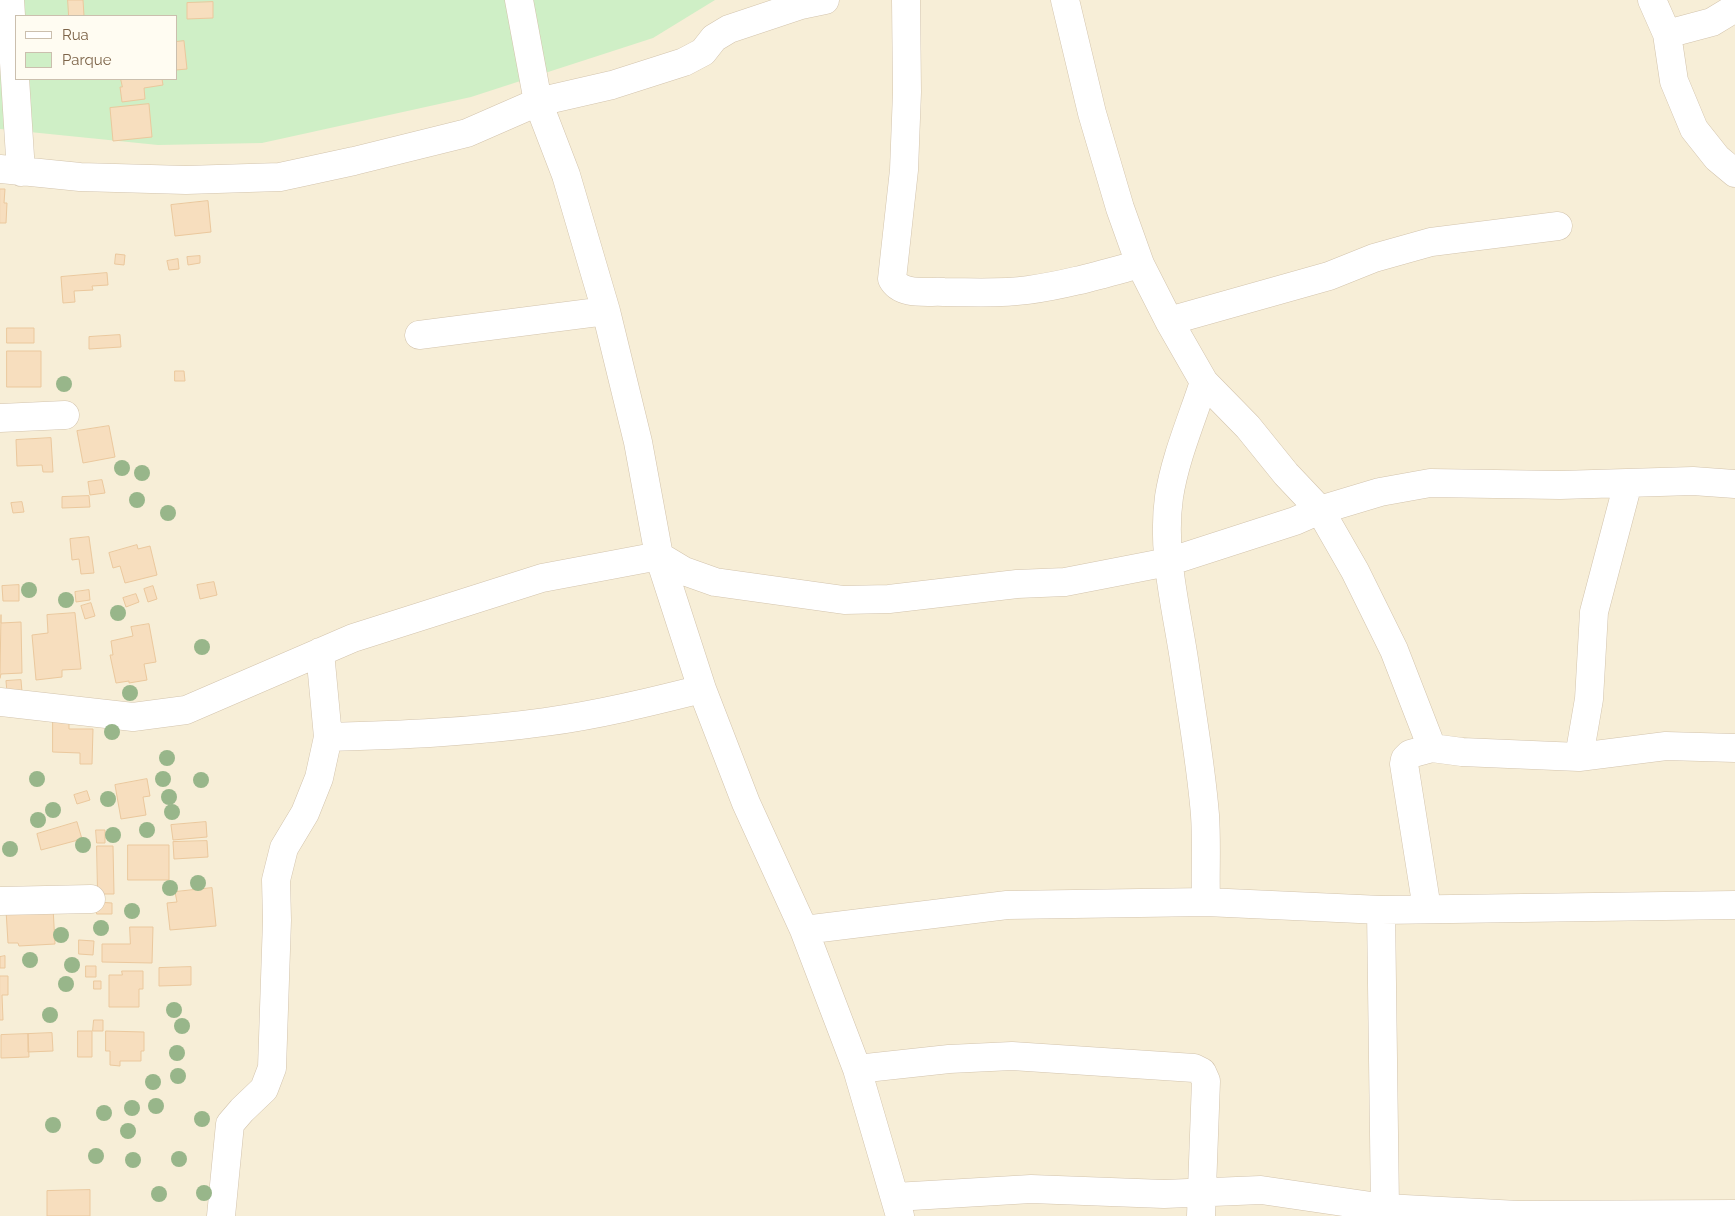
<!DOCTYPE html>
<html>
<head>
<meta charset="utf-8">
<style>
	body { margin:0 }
	#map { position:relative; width:1735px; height:1216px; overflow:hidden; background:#fefaea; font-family:Raleway,sans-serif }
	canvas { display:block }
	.legend { position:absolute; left:15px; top:15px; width:162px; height:65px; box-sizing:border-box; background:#fffcf2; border:1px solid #cbbfae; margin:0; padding:6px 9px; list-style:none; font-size:15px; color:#7d6449 }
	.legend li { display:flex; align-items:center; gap:10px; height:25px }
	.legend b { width:25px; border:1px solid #cbbfae }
</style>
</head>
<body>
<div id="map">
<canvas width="1735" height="1216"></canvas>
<ul class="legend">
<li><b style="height:6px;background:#fff"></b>Rua</li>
<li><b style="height:14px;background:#cfefc6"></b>Parque</li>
</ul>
</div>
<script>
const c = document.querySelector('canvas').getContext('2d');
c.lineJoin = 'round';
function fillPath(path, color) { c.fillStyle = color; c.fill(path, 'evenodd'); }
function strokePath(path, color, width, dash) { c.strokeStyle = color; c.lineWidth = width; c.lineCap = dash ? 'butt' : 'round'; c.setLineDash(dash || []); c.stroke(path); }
fillPath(new Path2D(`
	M0,0H1735V1216H0ZM16,16H176V79H16Z`), '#f7eed7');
fillPath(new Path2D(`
	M0,0H715L653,38L471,97L262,143L158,145L0,129ZM16,16H176V79H16Z`), '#cfefc6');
const building = new Path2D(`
	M68,0H83L84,16H69Z
	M213,2V18L187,19V3Z
	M184,41L187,69L176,70V42Z
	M121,79H162L163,85L144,88L145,99L122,102L120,87H122Z
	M149,104L152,137L113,141L110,108Z
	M0,189H5L4,203H7L6,223H0Z
	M208,201L211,232L175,236L171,205Z
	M116,254L125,255L124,265L115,264Z
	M200,256V263L188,265L187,257Z
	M178,259L179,269L169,270L167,261Z
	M107,273L108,285L92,286L93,290L74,291L75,302L63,303L61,277Z
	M7,328H34V343H7Z
	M120,335L121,347L89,349V337Z
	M7,351H41V387H7Z
	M175,371H184L185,381H175Z
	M109,426L115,457L83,463L77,431Z
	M51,438L53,472H43L42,465L17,466L16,440Z
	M102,480L105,493L90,495L88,482Z
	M89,496L90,507L62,508V497Z
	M22,502L24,512L13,513L11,503Z
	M89,537L94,573L81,574L79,559L72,560L70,539Z
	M137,545L138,549L150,546L157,575L125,583L120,566L113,568L109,553Z
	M214,582L217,595L200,599L197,585Z
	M19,585V601H3L2,586Z
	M153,586L157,599L148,602L144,589Z
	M89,590L90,600L76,602L75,592Z
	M136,594L139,602L126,607L123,598Z
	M91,603L95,616L85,619L81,606Z
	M75,613L81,669L62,670V677L36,680L32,635L48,633L47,615Z
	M1,615V623L21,622L22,673L1,674L0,678Z
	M149,624L156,662L144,664L147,680L129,683V681L116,683L110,655H113L111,641L133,636L131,627Z
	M21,680L22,692H7L6,681Z
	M53,721H69V729H93L92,764H80V753L53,752Z
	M147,779L150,796L143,797L146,815L121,819L115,785Z
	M87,791L90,800L77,804L74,795Z
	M77,822L82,839L41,850L37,834Z
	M206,822L207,837L173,840L171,825Z
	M96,830H105V843H97Z
	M207,841L208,857L174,859L173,842Z
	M128,845H169V880H128Z
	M97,846H113L114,894H98Z
	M212,888L216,926L170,930L167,903L177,902L175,892Z
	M97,902L112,903V914H97Z
	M53,907L55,944L19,946L18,943H8L6,910Z
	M130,927H153L152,963L102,962V944H130Z
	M79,940L94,941L93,955L79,954Z
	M5,956V968H0V957Z
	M86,966H96V977H86Z
	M191,967V985L159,986V968Z
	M122,971H143V989H139V1007H109V975H122Z
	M0,976H8V995H2L3,1020H0Z
	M94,981H101V989H94Z
	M94,1020H103V1031H93Z
	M78,1031H92V1057H78Z
	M106,1031L144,1032V1051H141V1061H120V1066L110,1065V1051H106Z
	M52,1033L53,1051L28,1052V1034Z
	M28,1034L29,1057L1,1058V1035Z
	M90,1190V1216H47V1191Z`);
fillPath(building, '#f7debe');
strokePath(building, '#ebc89d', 1);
const minor = new Path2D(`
	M10,0L21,172
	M519,0L538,102L566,175L606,311L638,442L659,556L702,689L746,803L804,930L857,1069L900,1216
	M906,0L907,92L904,170L892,279C901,296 927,291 944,292C972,292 1000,294 1028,290C1066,285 1103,274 1140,264
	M1065,0L1092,113L1120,208L1140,264L1169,321L1204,382L1248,427L1286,474L1320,510L1355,571L1394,650L1432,748
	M1652,0L1667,34L1674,81L1694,129L1717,158L1735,173
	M1667,34L1712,22L1735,8
	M0,169L80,177L186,180L280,177L354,161L467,133L538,102L612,85L684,62L703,52L714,38L729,29L801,5L825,0
	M1169,321L1329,276L1374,258L1431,242L1558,226
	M419,335L606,311
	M1204,382C1192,419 1175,458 1169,497C1161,553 1177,610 1185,666C1192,715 1201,765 1205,815C1207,844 1205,874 1206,902
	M0,418L65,415
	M0,702L133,717L186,710L353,638L542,578L659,556L684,571L715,582L844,600L889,599L1017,584L1065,582L1168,562L1295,521L1320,510L1380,492L1430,483L1560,485L1693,481L1735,484
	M328,737C401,735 473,732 545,722C598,715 650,702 702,689
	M1579,757L1589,699L1594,612L1628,483
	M0,901L91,899
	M1427,909L1404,764L1405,759L1410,754L1432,748L1462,752L1579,757L1666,746L1735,748
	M1381,910L1385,1208
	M804,930L1007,905L1206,902L1381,910L1735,905
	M857,1069L949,1059L1012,1056L1194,1068L1202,1072L1206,1081L1201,1216
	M895,1197L1031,1189L1164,1194L1261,1190L1385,1208L1518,1215L1735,1214
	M221,1216L230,1124L242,1110L264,1089L272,1068L277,920L276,880L284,848L305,813L319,778L328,737L320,652`);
strokePath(minor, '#d3c4ad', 29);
strokePath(minor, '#fff', 28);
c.fillStyle = '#98b68a';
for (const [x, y] of [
	[64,384],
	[122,468],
	[142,473],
	[137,500],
	[168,513],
	[29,590],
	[66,600],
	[118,613],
	[202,647],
	[130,693],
	[112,732],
	[167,758],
	[37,779],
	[163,779],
	[201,780],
	[169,797],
	[108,799],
	[53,810],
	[172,812],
	[38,820],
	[147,830],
	[113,835],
	[83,845],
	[10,849],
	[198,883],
	[170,888],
	[132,911],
	[101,928],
	[61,935],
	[30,960],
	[72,965],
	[66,984],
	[174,1010],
	[50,1015],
	[182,1026],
	[177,1053],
	[178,1076],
	[153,1082],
	[156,1106],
	[132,1108],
	[104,1113],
	[202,1119],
	[53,1125],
	[128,1131],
	[96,1156],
	[179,1159],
	[133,1160],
	[204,1193],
	[159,1194]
]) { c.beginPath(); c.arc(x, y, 8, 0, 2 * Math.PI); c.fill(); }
</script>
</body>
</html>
